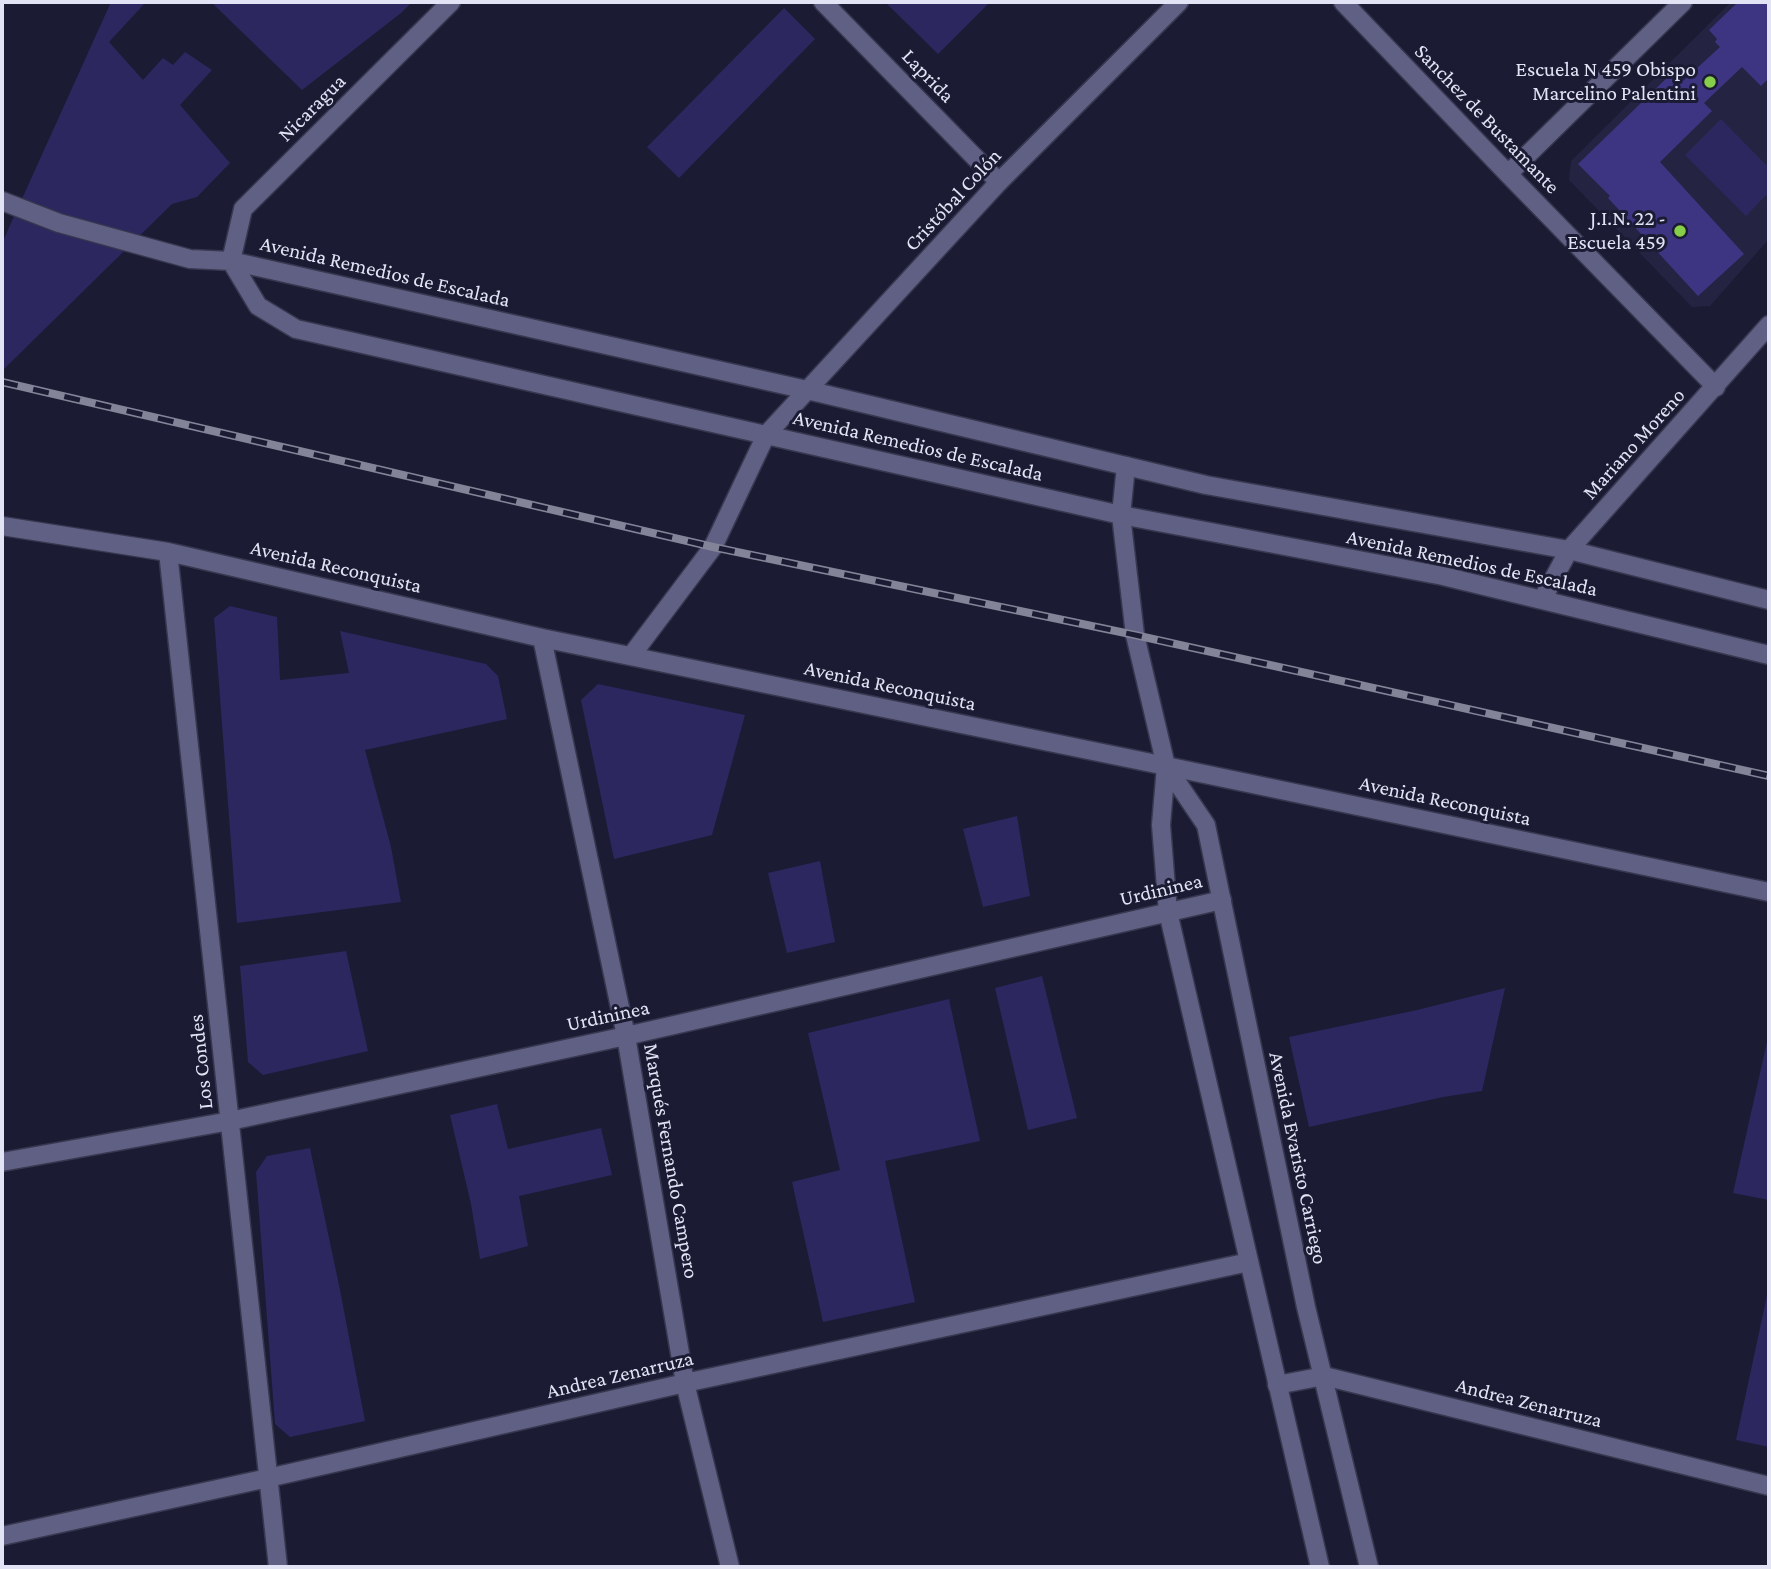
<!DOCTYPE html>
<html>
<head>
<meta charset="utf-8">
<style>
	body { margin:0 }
	#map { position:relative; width:1771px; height:1569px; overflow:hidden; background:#1b1b34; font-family:"Crimson Pro",serif }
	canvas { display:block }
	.frame { position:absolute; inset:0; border:4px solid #e2e3f4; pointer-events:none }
</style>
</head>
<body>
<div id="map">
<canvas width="1771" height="1569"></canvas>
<div class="frame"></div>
</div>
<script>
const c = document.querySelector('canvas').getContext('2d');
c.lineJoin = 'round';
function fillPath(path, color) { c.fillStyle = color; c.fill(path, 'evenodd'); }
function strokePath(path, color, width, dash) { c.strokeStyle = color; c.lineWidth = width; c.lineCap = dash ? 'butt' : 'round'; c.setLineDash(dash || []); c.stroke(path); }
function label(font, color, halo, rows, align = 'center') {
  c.font = font + ' "Crimson Pro",serif'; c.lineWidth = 6; c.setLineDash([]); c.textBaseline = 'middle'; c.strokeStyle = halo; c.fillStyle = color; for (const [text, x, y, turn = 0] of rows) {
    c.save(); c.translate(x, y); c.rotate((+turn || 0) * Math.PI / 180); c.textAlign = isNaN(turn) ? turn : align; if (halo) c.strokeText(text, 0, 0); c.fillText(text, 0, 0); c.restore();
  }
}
fillPath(new Path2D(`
	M1731,2H1769V239L1710,306L1692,307L1569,180L1571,161Z`), '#242342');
fillPath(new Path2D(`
	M111,2H146L109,42L143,80L163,58L173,65L185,52L212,70L180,105L230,163L197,197L172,204L2,371V243Z
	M211,2H412L401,13L302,90Z
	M885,2H990L938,54Z
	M784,8L815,39L679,178L647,147Z
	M1721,119L1769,168V192L1746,216L1685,155Z
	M230,606L277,617L280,680L349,673L340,631L486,664L498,676L507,719L365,750L391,847L401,902L237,923L214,618Z
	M598,684L745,715L712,835L614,859L581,700Z
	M1017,816L1030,896L983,907L963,829Z
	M820,861L835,942L787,953L768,873Z
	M346,951L368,1051L263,1075L248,1062L240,966Z
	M1042,976L1077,1118L1028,1130L995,988Z
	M1505,988L1482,1091L1443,1097L1309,1127L1289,1037L1417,1010Z
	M949,999L980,1141L885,1161L915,1302L823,1322L792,1182L840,1170L808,1033Z
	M1769,1033V1200L1733,1193Z
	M497,1104L508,1149L601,1128L612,1175L519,1196L528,1246L480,1259L471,1204L450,1115Z
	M310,1148L340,1290L365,1421L290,1437L275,1424L256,1172L267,1156Z
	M1769,1286V1447L1736,1440Z`), '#2c275e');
fillPath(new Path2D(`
	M1738,2H1769V78L1761,86L1742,67L1704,103L1712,111L1660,162L1744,254L1698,296L1608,198L1610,196L1578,164L1674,71L1683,81L1720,47L1715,42L1717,39L1709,30Z`), '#3d3582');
const minor = new Path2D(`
	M823,2L999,182
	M1343,2L1508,174L1716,387
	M1508,174L1683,2
	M2,201L59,223L190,259L231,261L807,390
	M231,261L258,306L296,329L766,435L713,547L631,656
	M231,261L243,209L451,2
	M1126,466L1206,485L1569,550L1769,600
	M1121,515L1443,576L1769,655
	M2,526L168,552L542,638L1166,766L1769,892
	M168,552L278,1567
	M1542,600L1569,550L1769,325
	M542,638L626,1036L685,1383L730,1567
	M2,1162L230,1121L626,1036L1222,900
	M1277,1385L1324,1376L1769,1486
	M2,1536L268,1478L685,1383L1249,1262`);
const tertiary = new Path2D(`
	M807,390L1126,466L1121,515L1135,635L1166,766L1161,825L1168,912L1320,1567
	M1121,515L766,435L999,182L1179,2
	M1166,766L1206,825L1306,1307L1369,1567`);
strokePath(minor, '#37374f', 21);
strokePath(tertiary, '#37374f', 21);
strokePath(minor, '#5f6083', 18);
strokePath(tertiary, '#5f6083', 18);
const rail = new Path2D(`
	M2,382L713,547L1135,635L1769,776`);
strokePath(rail, '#838498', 8);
strokePath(rail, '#1b1b34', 5, [16]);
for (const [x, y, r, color] of [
	[1710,82,7,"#87cf4a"],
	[1680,231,7,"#87cf4a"]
]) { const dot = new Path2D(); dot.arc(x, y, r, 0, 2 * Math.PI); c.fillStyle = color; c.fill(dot); strokePath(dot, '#1b1b34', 2.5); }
label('21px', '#e2e3f4', '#1b1b34', [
	["Escuela N 459 Obispo",1696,70],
	["Marcelino Palentini",1696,94],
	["J.I.N. 22 -",1666,219],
	["Escuela 459",1666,243]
], 'right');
label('21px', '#e2e3f4', '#1b1b34', [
	["Laprida",928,76,46],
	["Nicaragua",312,108,-45],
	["Sanchez de Bustamante",1487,119,46],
	["Cristóbal Colón",953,200,-47],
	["Avenida Remedios de Escalada",385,272,13],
	["Mariano Moreno",1634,444,-48],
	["Avenida Remedios de Escalada",918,446,13],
	["Avenida Remedios de Escalada",1472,563,12],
	["Avenida Reconquista",336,567,13],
	["Avenida Reconquista",890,686,12],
	["Avenida Reconquista",1445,801,12],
	["Urdininea",1161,890,-13],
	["Urdininea",608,1016,-12],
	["Los Condes",201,1062,-96],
	["Avenida Evaristo Carriego",1298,1158,78],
	["Marqués Fernando Campero",671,1161,80],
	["Andrea Zenarruza",620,1375,-13],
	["Andrea Zenarruza",1529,1403,14]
]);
</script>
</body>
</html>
